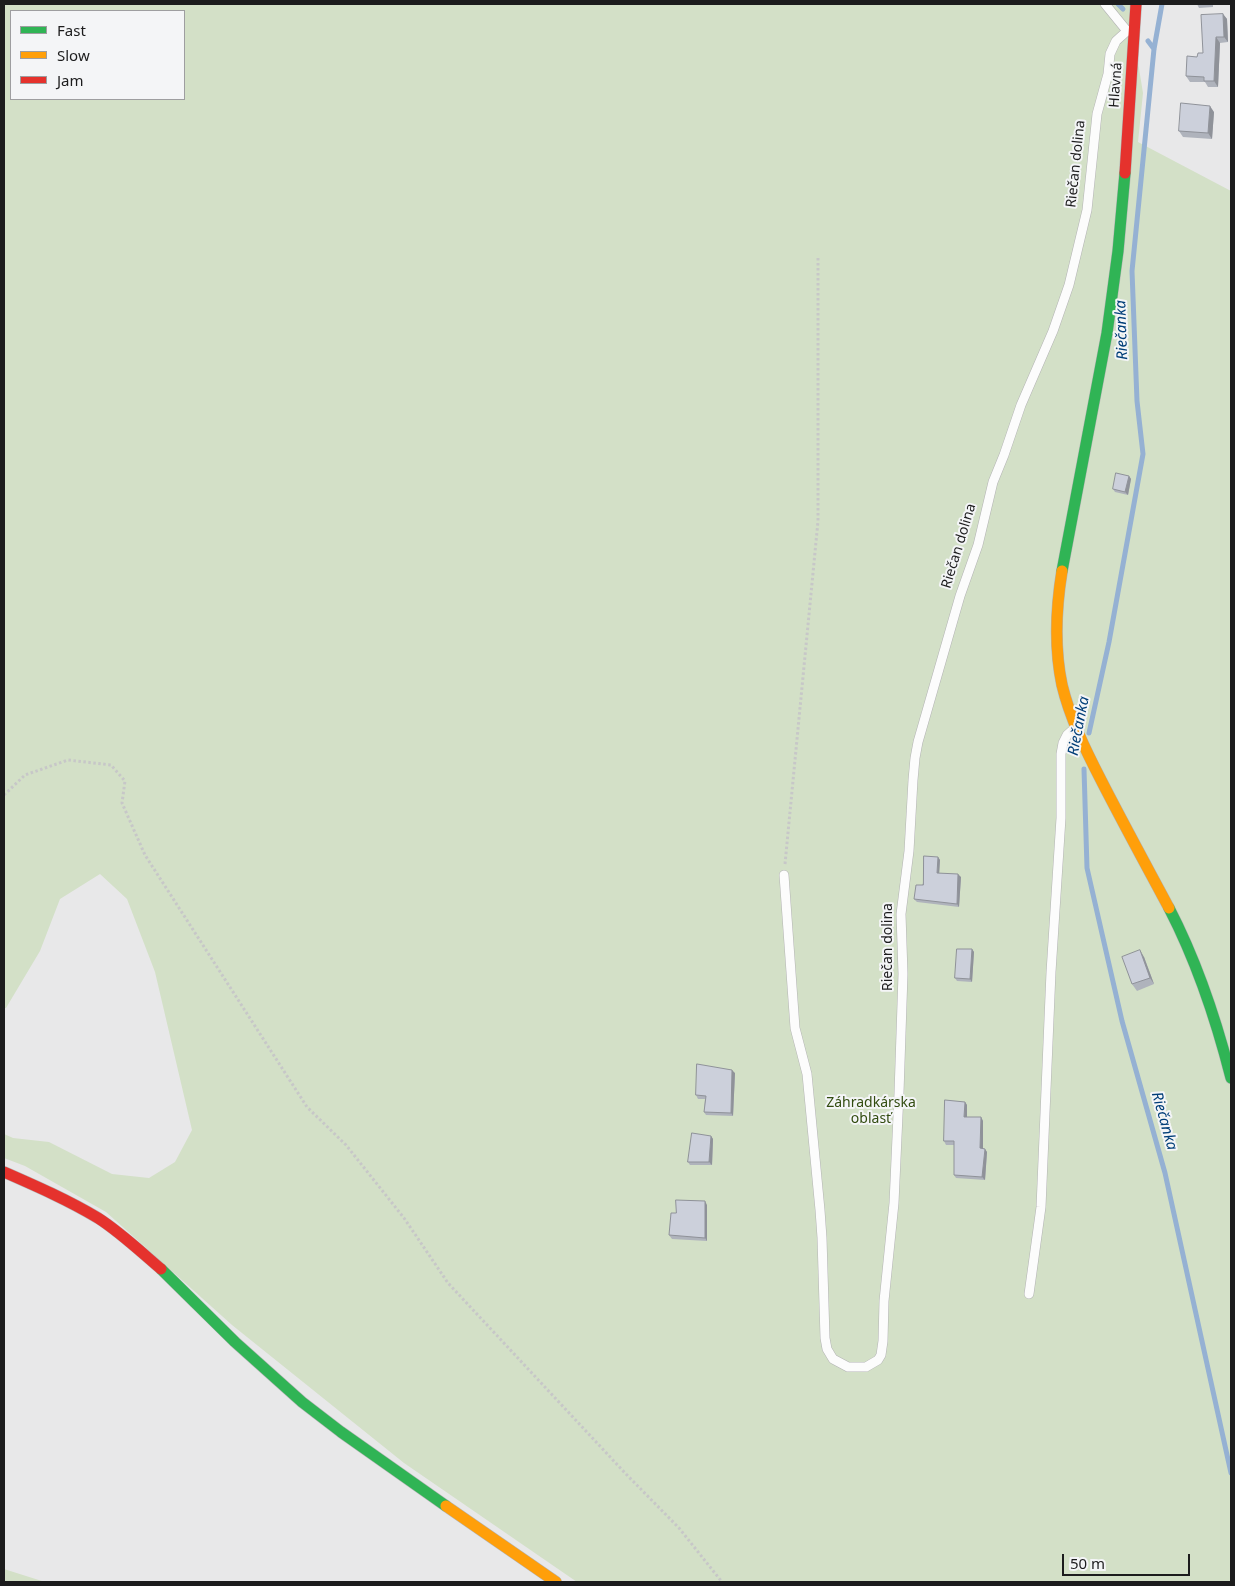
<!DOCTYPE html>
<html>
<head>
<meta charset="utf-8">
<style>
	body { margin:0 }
	#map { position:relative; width:1235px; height:1586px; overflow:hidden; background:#e8e8e9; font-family:"Noto Sans",sans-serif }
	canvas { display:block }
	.frame { position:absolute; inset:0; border:5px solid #1c1c1d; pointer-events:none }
	.legend { position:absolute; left:10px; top:10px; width:175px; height:90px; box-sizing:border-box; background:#f4f5f7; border:1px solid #9e9ea0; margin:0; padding:6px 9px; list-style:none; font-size:15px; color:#1c1c1d }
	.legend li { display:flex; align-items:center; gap:10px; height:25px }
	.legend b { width:25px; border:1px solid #9e9ea0 }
	.scale { position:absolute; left:1062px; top:1554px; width:128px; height:22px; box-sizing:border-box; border:2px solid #1c1c1d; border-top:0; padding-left:6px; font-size:15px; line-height:18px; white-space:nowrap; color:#1c1c1d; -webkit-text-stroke:4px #f4f5f7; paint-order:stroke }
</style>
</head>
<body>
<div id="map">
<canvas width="1235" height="1586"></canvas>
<div class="frame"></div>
<ul class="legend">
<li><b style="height:6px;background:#30b455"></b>Fast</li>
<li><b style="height:6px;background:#ff9f0a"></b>Slow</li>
<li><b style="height:6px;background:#e5322d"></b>Jam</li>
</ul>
<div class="scale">50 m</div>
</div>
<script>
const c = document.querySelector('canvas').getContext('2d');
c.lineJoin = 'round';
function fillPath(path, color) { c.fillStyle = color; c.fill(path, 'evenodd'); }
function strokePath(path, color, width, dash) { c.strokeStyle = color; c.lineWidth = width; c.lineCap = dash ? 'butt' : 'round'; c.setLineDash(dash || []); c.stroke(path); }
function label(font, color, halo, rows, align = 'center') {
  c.font = font + ' "Noto Sans",sans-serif'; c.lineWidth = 4; c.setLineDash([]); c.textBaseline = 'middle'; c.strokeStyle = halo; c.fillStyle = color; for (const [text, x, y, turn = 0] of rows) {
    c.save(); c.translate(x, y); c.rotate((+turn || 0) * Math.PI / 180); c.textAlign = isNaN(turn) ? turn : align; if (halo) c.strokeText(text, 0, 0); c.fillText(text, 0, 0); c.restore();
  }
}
fillPath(new Path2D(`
	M4,4H1141L1134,38L1143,93L1138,142L1231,191V1582H577L404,1463L232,1325L106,1212L25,1166L4,1158V1134L13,1138L49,1142L112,1174L149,1178L175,1162L192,1130L155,972L127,899L100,874L60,899L40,951L6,1008H4ZM11,11H184V99H11Z
	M4,1569L45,1582H4Z`), '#d3e0c7');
strokePath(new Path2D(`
	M1118,4L1123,9
	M1148,41L1154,49
	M1089,733L1109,642L1143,454L1137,401L1132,271L1154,49L1162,4
	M1084,769L1087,868L1122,1021L1165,1173L1231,1473`), '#95b1d3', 5);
const lane = new Path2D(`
	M1105,4L1127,31H1129
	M784,875L795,1028L807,1074L820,1210L822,1238L825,1338L827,1349L833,1359L848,1367H866L878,1360L881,1355L883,1341L884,1301L894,1203L899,1093L903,974L901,914L909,851L913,780L915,758L918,742L960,596L978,545L993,482L1004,455L1021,405L1053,331L1069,285L1087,210L1097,114L1108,74L1110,54L1116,41L1127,31
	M1029,1294L1041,1207L1051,972L1061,818V754L1063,743L1067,735L1075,728`);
const fast = new Path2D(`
	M1062,571L1107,333L1118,251L1125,173
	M1169,908C1197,962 1216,1019 1231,1078
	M161,1269L235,1342L302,1402L341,1432L446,1506`);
const slow = new Path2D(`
	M1062,571C1056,608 1054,647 1062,685C1070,718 1085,749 1101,780C1123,823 1146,865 1169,908
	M446,1506L556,1582`);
const jam = new Path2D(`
	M1125,173L1136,4
	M4,1172C36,1186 68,1200 98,1218C120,1232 141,1252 161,1269`);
strokePath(lane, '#b3b3b4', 10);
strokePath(fast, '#b3b3b4', 12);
strokePath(slow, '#b3b3b4', 12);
strokePath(jam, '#b3b3b4', 12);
strokePath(new Path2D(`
	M4,795L25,775L68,760L111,765L125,781L122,803L145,855L307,1107L346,1145L404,1218L448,1283L625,1473L679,1528L722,1582
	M785,864L818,521V256`), '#c7c7c8', 3, [2.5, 2.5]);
strokePath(lane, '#fcfcfc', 9);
strokePath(fast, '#30b455', 11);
strokePath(slow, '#ff9f0a', 11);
strokePath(jam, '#e5322d', 11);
fillPath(new Path2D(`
	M1197,4H1213V7L1199,8Z
	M1223,14L1227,19L1228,42L1220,43L1218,87H1208L1205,82H1190L1186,76L1197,57L1203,53Z
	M1214,112L1212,139L1183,137L1179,131Z
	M1129,476L1131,479L1128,495L1115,492L1113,489Z
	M938,857L940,860L939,873L961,877L959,907L917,902L914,899Z
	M972,949L974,952L972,982L957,981L955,978Z
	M1144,957L1154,984L1137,991L1132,984Z
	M735,1073L733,1116L706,1115L704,1112L705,1099H698L696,1095Z
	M965,1102L967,1105V1117H981L983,1121V1148L987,1152L985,1180L956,1178L954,1175V1145H946L944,1141Z
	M711,1136L713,1139L712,1165H690L688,1162Z
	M707,1205V1241L672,1239L669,1235L676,1213Z`), '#afb3bc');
fillPath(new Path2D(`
	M1223,14L1227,19L1228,42L1224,37Z
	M1216,37L1220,43L1218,87L1214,81Z
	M1210,106L1214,112L1212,139L1208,133Z
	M1129,476L1131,479L1128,495L1125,492Z
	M938,857L940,860L939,876L937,873Z
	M958,874L961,877L959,907L957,904Z
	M972,949L974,952L972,982L970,979Z
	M1140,950L1144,957L1154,984L1150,978Z
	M732,1070L735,1073L733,1116L731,1113Z
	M965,1102L967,1105V1121L964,1117Z
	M981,1117L983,1121V1151L980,1148Z
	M711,1136L713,1139L712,1165L709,1162Z
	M985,1149L987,1152L985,1180L982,1177Z
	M705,1201L707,1205V1241L705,1238Z`), '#8f9299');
const building = new Path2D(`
	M1223,14L1224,37H1216L1214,81H1204V77L1186,76L1187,56L1197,57L1198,53H1203L1201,15Z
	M1181,103L1210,106L1208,133L1179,131Z
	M1116,473L1129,476L1125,492L1113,489Z
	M924,856L938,857L937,873L958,874L957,904L914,899L916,885H923Z
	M957,949H972L970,979L955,978Z
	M1140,950L1150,978L1132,984L1122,957Z
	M697,1064L732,1070L731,1113L704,1112L706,1096L696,1095Z
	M945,1100L965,1102L964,1117H981L980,1148L985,1149L982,1177L954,1175V1141H944Z
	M692,1133L711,1136L709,1162H688Z
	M676,1200L705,1201V1238L669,1235L671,1213H676Z`);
fillPath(building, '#ccd0db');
strokePath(building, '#8f9299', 1);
label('14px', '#1c1c1d', '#f4f5f7', [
	["Hlavná",1116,85,-86],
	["Riečan dolina",1076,164,-84],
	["Riečan dolina",959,546,-73],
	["Riečan dolina",888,947,-90]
]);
label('14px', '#324c10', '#f4f5f7', [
	["Záhradkárska",871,1103],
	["oblasť",871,1119]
]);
label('italic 15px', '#003e78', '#f4f5f7', [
	["Riečanka",1122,330,-92],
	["Riečanka",1079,726,-79],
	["Riečanka",1164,1121,74]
]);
</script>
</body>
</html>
